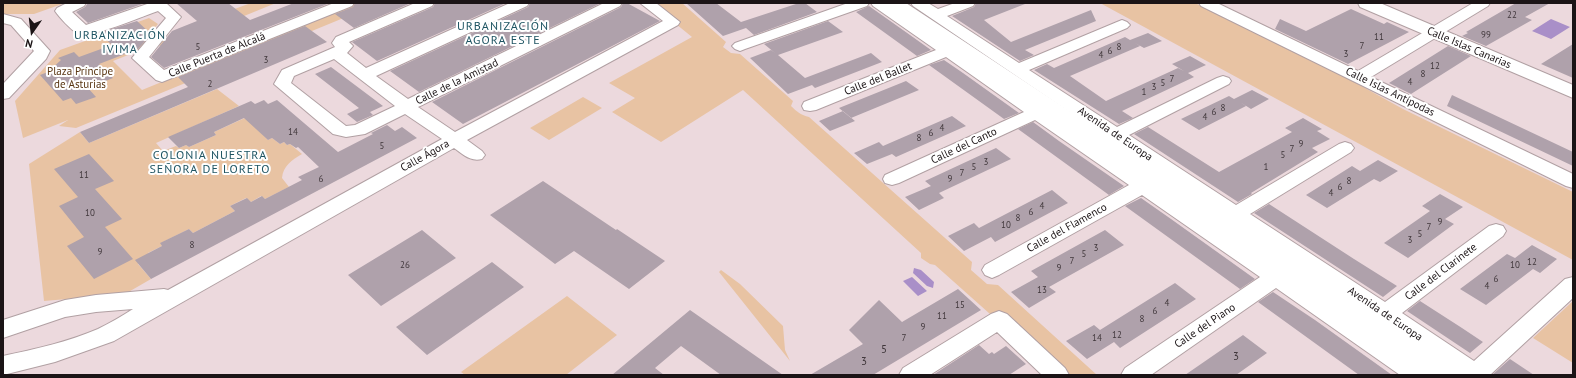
<!DOCTYPE html>
<html>
<head>
<meta charset="utf-8">
<style>
	body { margin:0 }
	#map { position:relative; width:1576px; height:378px; overflow:hidden; background:#ecd9dd; font-family:"PT Sans",sans-serif }
	canvas { display:block }
	.frame { position:absolute; inset:0; border:4px solid #1b1416; pointer-events:none }
	.north { position:absolute; left:12px; top:12px; width:40px; height:40px; -webkit-text-stroke:3px #fff; paint-order:stroke; rotate:194deg; font-size:11px; font-weight:700; line-height:16px; text-align:center; color:#1b1416 }
	.north::after { content:''; display:block; margin:auto; width:14px; height:18px; background:#1b1416; clip-path:polygon(50% 0,100% 100%,50% 72%,0 100%) }
</style>
</head>
<body>
<div id="map">
<canvas width="1576" height="378"></canvas>
<div class="frame"></div>
<div class="north">N</div>
</div>
<script>
const c = document.querySelector('canvas').getContext('2d');
c.lineJoin = 'round';
function fillPath(path, color) { c.fillStyle = color; c.fill(path, 'evenodd'); }
function strokePath(path, color, width, dash) { c.strokeStyle = color; c.lineWidth = width; c.lineCap = dash ? 'butt' : 'round'; c.setLineDash(dash || []); c.stroke(path); }
function label(font, color, halo, rows, align = 'center') {
  c.font = font + ' "PT Sans",sans-serif'; c.lineWidth = 4; c.setLineDash([]); c.textBaseline = 'middle'; c.strokeStyle = halo; c.fillStyle = color; for (const [text, x, y, turn = 0] of rows) {
    c.save(); c.translate(x, y); c.rotate((+turn || 0) * Math.PI / 180); c.textAlign = isNaN(turn) ? turn : align; if (halo) c.strokeText(text, 0, 0); c.fillText(text, 0, 0); c.restore();
  }
}
fillPath(new Path2D(`
	M3,3H65L34,14H3Z
	M251,3H276L163,49L159,45L163,40H171L207,19Z
	M355,3H380L76,128L59,126L68,120L23,138L15,101L60,50L149,18L158,24L153,30H159L138,51L113,61L142,90Z
	M654,3H682L726,42L723,47L731,53L740,54L793,101L791,106C797,112 801,115 809,117L972,262L971,270L987,284L998,285L1097,375H1067L997,312L990,314L935,265L930,264L921,258V253L743,90L661,142L612,112L635,98L609,83L692,37L676,24Z
	M1100,3H1195L1345,77L1403,109L1573,192V260Z
	M217,89L239,106L156,143L163,151L176,146L179,148L186,145L189,147L216,135L214,132L247,117L268,140L272,138L280,144L284,142L287,145L290,144L302,154C292,160 283,166 282,178L289,187L265,199L261,196L251,202L246,198L230,206L235,211L193,233L189,229L161,243L162,246L148,253L151,257L138,264L151,279L125,294L44,301L29,164L80,132L89,143Z
	M583,97L602,108L549,140L530,128Z
	M721,270L740,284L783,326L785,350L790,361L719,272Z
	M567,296L617,335L566,375H465L461,372Z
	M1573,301V363L1533,338Z`), '#e8c3a3');
fillPath(new Path2D(`
	M1551,19L1570,27L1551,39L1532,31Z
	M914,268L921,270L934,282L933,288L927,286L913,273Z
	M912,277L927,291L918,296L903,281Z`), '#a98fc8');
fillPath(new Path2D(`
	M88,3H145L88,23L76,12L85,7Z
	M176,3H228L250,20L294,3H330L164,68L151,57L172,31L197,21Z
	M355,3H411L354,28L335,14L353,7Z
	M435,3H506L377,61L352,42L433,7Z
	M530,3H601L419,92L390,71L528,7Z
	M623,3H627L660,21L463,124L432,102L621,7Z
	M686,3H716L741,22L799,3H805L817,12L754,35L746,28L723,36Z
	M976,3H1025V4L984,20L1011,42L1091,10L1096,21L1025,50L1034,55L1020,61L952,16L974,7Z
	M1516,3H1550L1525,17L1532,20L1486,46L1462,36L1468,33L1466,32Z
	M869,6L910,35L931,50L917,56L856,12Z
	M1351,9L1384,24L1387,22L1409,32L1348,64L1275,29L1280,19L1306,31Z
	M137,21L151,34L138,49L99,64L113,78L88,88L96,97L76,104L71,98L63,101L40,75L48,72L61,60L58,58L74,52L79,57L112,45L99,33Z
	M828,21L843,32L778,55L805,78L871,53L882,62L815,88L812,85L788,94L750,58L771,50L775,53L764,44Z
	M305,26L327,42L89,143L80,132L188,87L178,77Z
	M1148,33L1162,41L1144,48L1135,43L1140,46L1070,76L1106,101L1178,68L1184,71L1172,64L1190,56L1206,65L1188,73L1194,77L1122,111L1133,118L1119,124L1034,70L1047,64L1054,68L1125,37L1130,40Z
	M1573,44V78L1541,64Z
	M1448,46L1471,56L1411,94L1389,83Z
	M944,60L963,73L1019,113L1004,119L929,65Z
	M331,67L383,106L370,112L373,115L357,122L347,114L359,108L315,74Z
	M906,81L919,90L851,118L839,108Z
	M1252,90L1269,99L1251,109L1240,102L1246,106L1199,130L1181,119L1229,96L1234,99Z
	M1452,95L1573,152V166L1447,106Z
	M264,100L268,104L277,100L338,152L373,134L371,133L387,125L395,131L402,127L417,138L151,279L135,260L162,246L160,243L189,229L193,233L235,211L230,206L247,198L251,202L262,196L265,199L302,180L298,177L319,167L298,147L296,148L290,144L287,145L284,142L280,144L272,138L268,140L244,118L214,132L216,135L189,147L186,145L179,148L168,137L251,101L255,104Z
	M843,111L855,121L830,131L819,121Z
	M952,116L966,126L896,157L892,154L867,164L854,153L879,142L883,146Z
	M1303,118L1322,129L1317,131L1330,139L1312,148L1318,152L1251,193L1252,194L1238,202L1134,134L1148,127L1219,172L1292,132L1285,128Z
	M1033,122L1059,141L1124,186L1109,195L1018,129Z
	M996,148L1011,159L939,193L944,198L919,210L905,197L931,186L925,181Z
	M89,154L114,181L95,189L122,219L105,227L133,259L94,279L67,246L84,237L59,206L78,197L54,169Z
	M1378,160L1398,171L1380,182L1374,179L1327,208L1306,195L1352,166L1360,171Z
	M543,181L616,230L617,229L665,261L629,289L574,251L555,264L490,215Z
	M1052,190L1068,203L995,242L991,237L964,251L948,236L974,223L979,228Z
	M1440,194L1463,207L1445,219L1454,224L1408,258L1384,243L1430,211L1422,206Z
	M1141,198L1171,219L1255,279L1240,289L1125,206Z
	M1269,204L1354,259L1397,286L1383,297L1254,213Z
	M422,230L456,258L381,306L348,275Z
	M1105,230L1124,245L1049,287L1056,292L1029,308L1011,292L1038,277L1031,271Z
	M1532,245L1557,259L1540,273L1533,269L1486,305L1460,289L1507,254L1515,258Z
	M492,262L524,287L427,355L396,327Z
	M1175,283L1196,299L1120,348L1114,342L1087,359L1066,341L1094,325L1100,330Z
	M958,289L981,310L873,375H810L863,344L849,330L879,300L902,322Z
	M1273,292L1315,320L1392,375H1359L1258,302Z
	M1420,301L1462,328L1483,342L1470,353L1407,311Z
	M690,310L783,375H721L681,346L655,368L664,375H612Z
	M1243,335L1267,353L1236,375H1185Z
	M979,345L989,354L992,352L994,354L1006,346L1026,364L1009,375H933Z
	M1510,359L1534,375H1492Z`), '#afa1ab');
const street = new Path2D(`
	M67,3H86L84,6L72,12L86,25L150,3H166L181,17L149,57L164,70L334,3H354L352,6L162,82L156,80L132,58L166,18L158,11C143,16 89,40 77,33C71,30 59,17 55,11L57,8Z
	M415,3H434L432,6L349,42L353,46L347,53L366,68L510,3H529L527,6L376,76L408,99L604,3H622L620,6L418,107L455,132L663,21L640,3H656L680,22L678,25L467,140L482,151L485,155L482,159C470,162 463,154 454,148L114,341L55,362L3,375V356C35,349 68,342 98,329C110,323 122,316 133,309L96,312L65,317L3,338V320L65,300L96,295L164,289L168,290L442,139L405,114L365,134L346,137L333,134L274,84L282,70L335,47L332,43L336,37ZM334,59L395,106L355,125L346,126L291,83L294,76Z
	M848,3H869L867,6L745,49L740,51L735,49L732,46L735,43Z
	M871,3H888L1426,368L1430,375H1400L1276,288L1151,375H1121L1125,368L1260,277L1142,195L999,275L992,278L985,275L982,270L985,265L1129,185L1035,120L899,183L892,185L885,183L883,179L885,175L1024,112L946,57L816,110L810,111L804,110L802,106L804,102L936,50L873,6Z
	M911,3H928L938,9L955,3H975L973,6L947,16L1019,63L1117,22L1122,20L1127,22L1130,25L1127,28L1029,70L1117,127L1217,78L1223,76L1229,78L1231,81L1229,84L1129,135L1236,205L1339,144L1345,142L1351,144L1354,148L1351,152L1250,214L1385,302L1489,226L1496,224L1503,226L1506,231L1503,236L1402,313L1474,361L1565,279L1573,277V298L1490,375H1458L913,6Z
	M1199,3H1217L1358,71L1473,3H1490L1488,6L1371,77L1573,174V188L1566,186L1201,6Z
	M3,14L21,19L50,51L46,59L9,98L3,99V84L34,51L11,25L3,23Z
	M999,311L1007,314L1065,368L1069,375H1042L997,332L930,375H899L903,368L991,314Z`);
const secondary = new Path2D(`
	M887,3H906L1457,367L1461,375H1426L889,7Z
	M1358,3H1380L1573,85V98L1360,7Z`);
strokePath(street, '#b1a0a3', 2);
strokePath(secondary, '#b1a0a3', 2);
fillPath(street, '#fff');
fillPath(secondary, '#fff');
label('9px', '#40373b', null, [
	["22",1512,15],
	["99",1486,35],
	["11",1379,37],
	["7",1362,46],
	["5",198,47],
	["8",1119,47],
	["6",1110,51],
	["3",1346,54],
	["4",1101,55],
	["3",266,60],
	["12",1435,66],
	["8",1423,74],
	["7",1172,79],
	["4",1410,82],
	["5",1163,83],
	["2",210,84],
	["3",1154,87],
	["1",1144,92],
	["8",1223,108],
	["6",1214,112],
	["4",1205,117],
	["4",942,128],
	["14",293,132],
	["6",931,133],
	["8",919,138],
	["9",1301,144],
	["5",382,146],
	["7",1292,149],
	["5",1283,155],
	["3",986,162],
	["5",974,167],
	["1",1266,167],
	["7",962,173],
	["11",84,175],
	["6",321,179],
	["9",950,179],
	["8",1349,181],
	["6",1340,187],
	["4",1331,193],
	["4",1042,206],
	["6",1031,212],
	["10",90,213],
	["8",1018,218],
	["9",1440,222],
	["10",1006,225],
	["7",1429,227],
	["5",1420,234],
	["3",1410,240],
	["8",192,245],
	["3",1096,248],
	["9",100,252],
	["5",1084,254],
	["7",1072,261],
	["12",1532,262],
	["26",405,265],
	["10",1515,265],
	["9",1059,268],
	["6",1496,279],
	["4",1487,286],
	["13",1042,290],
	["4",1167,303],
	["15",960,305],
	["6",1155,311],
	["11",942,316],
	["8",1142,319],
	["9",923,327],
	["12",1117,335],
	["7",904,338],
	["14",1097,338]
]);
label('11px', '#1b1416', '#fff', [
	["Calle Islas Canarias",1469,48,23],
	["Calle Puerta de Alcalá",217,55,-22],
	["Calle del Ballet",878,79,-22],
	["Calle de la Amistad",457,82,-26],
	["Calle Islas Antípodas",1390,92,26],
	["Avenida de Europa",1115,134,34],
	["Calle del Canto",964,146,-25],
	["Calle Ágora",425,156,-29],
	["Calle del Flamenco",1067,228,-29],
	["Calle del Clarinete",1441,272,-37],
	["Avenida de Europa",1385,314,34],
	["Calle del Piano",1205,326,-34]
]);
label('11px', '#593612', '#fff', [
	["Plaza Príncipe",80,72],
	["de Asturias",80,85]
]);
label('11px', '#40373b', null, [
	["5",884,350],
	["3",1236,357],
	["3",864,362]
]);
c.letterSpacing = '1px';
label('12px', '#1e5462', '#fff', [
	["URBANIZACIÓN",503,27],
	["AGORA ESTE",503,41],
	["URBANIZACIÓN",120,36],
	["IVIMA",120,50],
	["COLONIA NUESTRA",210,156],
	["SEÑORA DE LORETO",210,170]
]);
c.letterSpacing = '0px';
</script>
</body>
</html>
